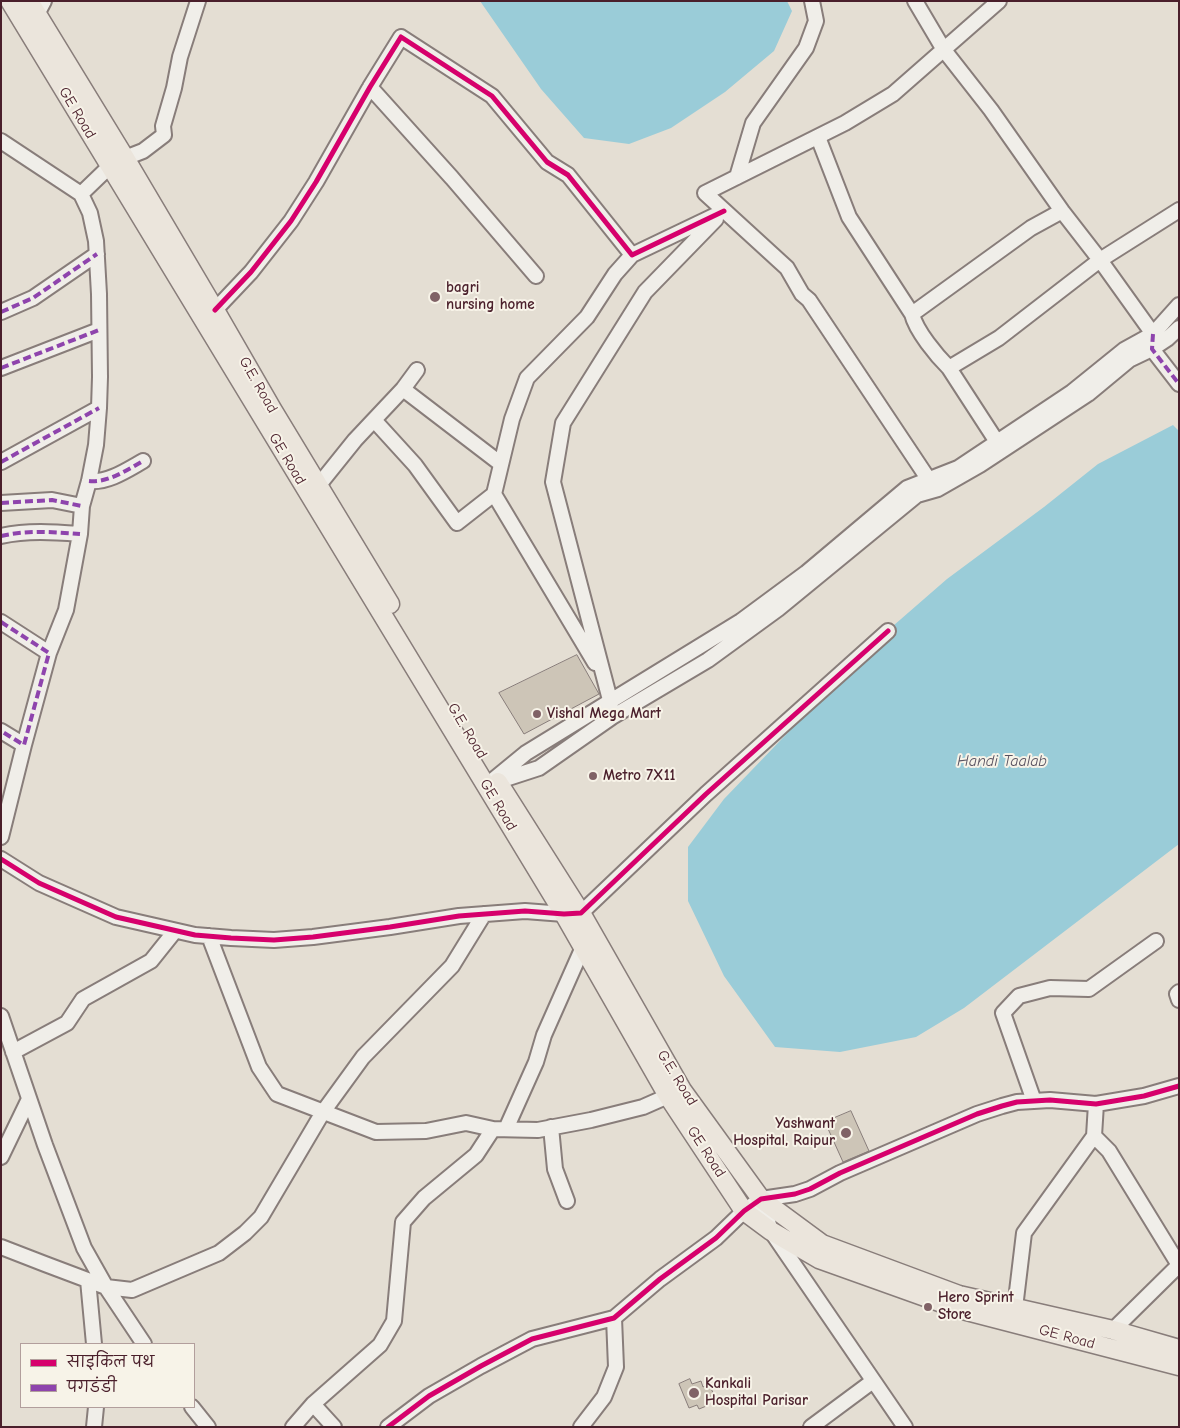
<!DOCTYPE html>
<html>
<head>
<meta charset="utf-8">
<style>
	body { margin:0 }
	#map { position:relative; width:1180px; height:1428px; overflow:hidden; background:#e4ded3; font-family:"Comic Neue","Playpen Sans Deva",sans-serif }
	canvas { display:block }
	.frame { position:absolute; inset:0; border:2px solid #4a1f2b; pointer-events:none }
	.legend { position:absolute; left:20px; top:1343px; width:175px; height:65px; box-sizing:border-box; background:#f7f3e8; border:1px solid #b29e9c; margin:0; padding:6px 9px; list-style:none; font-size:15px; color:#4a1f2b }
	.legend li { display:flex; align-items:center; gap:10px; height:25px }
	.legend b { width:25px; border:1px solid #b29e9c }
</style>
</head>
<body>
<div id="map">
<canvas width="1180" height="1428"></canvas>
<div class="frame"></div>
<ul class="legend">
<li><b style="height:6px;background:#d6006c"></b>साइकिल पथ</li>
<li><b style="height:6px;background:#8e44ad"></b>पगडंडी</li>
</ul>
</div>
<script>
const c = document.querySelector('canvas').getContext('2d');
c.lineJoin = 'round';
function fillPath(path, color) { c.fillStyle = color; c.fill(path, 'evenodd'); }
function strokePath(path, color, width, dash) { c.strokeStyle = color; c.lineWidth = width; c.lineCap = dash ? 'butt' : 'round'; c.setLineDash(dash || []); c.stroke(path); }
function label(font, color, halo, rows, align = 'center') {
  c.font = font + ' "Comic Neue",sans-serif'; c.lineWidth = 4; c.setLineDash([]); c.textBaseline = 'middle'; c.strokeStyle = halo; c.fillStyle = color; for (const [text, x, y, turn = 0] of rows) {
    c.save(); c.translate(x, y); c.rotate((+turn || 0) * Math.PI / 180); c.textAlign = isNaN(turn) ? turn : align; if (halo) c.strokeText(text, 0, 0); c.fillText(text, 0, 0); c.restore();
  }
}
fillPath(new Path2D(`
	M480,1H787L792,11L774,51L725,92L671,128L629,144L584,138L541,89Z
	M1173,425L1179,431V844L964,1008L916,1037L840,1052L775,1047L724,976L688,901V847L724,799L878,639L947,579L1044,507L1098,464Z`), '#9accd8');
const building = new Path2D(`
	M577,655L599,694L524,734L499,693Z
	M851,1111L869,1151L843,1162L825,1122Z
	M690,1379L692,1384L701,1381L703,1387L709,1384L714,1395L706,1398L709,1405L699,1409L697,1405L689,1408L679,1384Z`);
fillPath(building, '#cdc5b7');
strokePath(building, '#887d7a', 1);
const minor = new Path2D(`
	M915,1L944,50L991,110L1062,211L1100,260L1153,334L1152,349L1179,384
	M33,22L44,1
	M370,87L452,178L536,276
	M818,137L849,217L912,314C916,331 937,356 949,368L997,442
	M1,141L81,194L90,213L96,241L99,294L100,377L99,408L96,445L89,481L82,506L80,534L66,610L49,653
	M737,177L753,123L806,48L816,21L812,1
	M81,194L109,167L125,158L143,151L164,135L163,126L174,88L180,57L198,1
	M215,310L251,272L291,221L316,182L370,87L401,37L492,96L547,162L568,175L632,255L724,211
	M1,312L33,298L97,254
	M912,314L1031,228L1062,211
	M1,368L99,330
	M949,368L999,338L1100,260L1179,210
	M403,389L501,464
	M374,420L415,465L457,523L494,494
	M1,462L99,408
	M89,481C108,483 127,470 143,461
	M934,485L929,480L809,300L802,294L787,268L705,193L845,123L893,94L999,1
	M318,486L355,440L403,389L417,370
	M1,503L52,500L82,506
	M1,536C27,530 54,532 80,534
	M1,622L49,653L24,745L1,837
	M595,663L494,494L512,419L527,378L587,317L615,274L632,255
	M611,709L610,700L553,482L563,423L645,292L716,219
	M1,731L24,745
	M496,782L539,768L612,717L708,660L778,609L917,495L938,489L980,465L1088,394L1129,360L1152,349L1167,339L1179,328
	M487,785L526,753L741,621L806,573L907,488L958,468L1072,392L1124,350L1153,334L1179,305
	M1,859L39,883L116,917L195,935L231,938L274,940L313,937L390,927L459,916L525,911L564,914L581,913L706,794L888,631
	M209,936L259,1067L277,1094L376,1132L426,1131L466,1123L493,1129L538,1130L591,1120L643,1107L677,1092
	M1179,992L1177,994L1179,1000
	M1,1016L45,1145L84,1248L106,1287L144,1344
	M13,1052L67,1023L83,999L151,961L175,931
	M1034,1101L1003,1013L1019,996L1050,988L1089,989L1156,941
	M551,1127L555,1169L567,1201
	M506,1129L536,1062L544,1035L583,947
	M1094,1136L1109,1151L1179,1265
	M1,1157L29,1099
	M761,1199L771,1231L905,1427
	M1,1247L45,1264L106,1287L132,1290L219,1253L245,1233L261,1217L323,1112L363,1057L452,966L484,914
	M88,1280L94,1344
	M1015,1308L1024,1233L1094,1136L1096,1104
	M1113,1330L1179,1265
	M192,1407L208,1427
	M94,1427L96,1407
	M293,1427L313,1404
	M334,1427L313,1404L380,1345L394,1321L403,1222L424,1198L476,1155L493,1129
	M388,1427L429,1396L481,1366L532,1339L614,1318L660,1279L716,1238L744,1211L761,1199L795,1194L810,1189L840,1173L977,1114L1002,1106L1017,1102L1050,1100L1096,1104L1144,1096L1179,1086
	M581,1427L604,1397L616,1367L614,1318
	M811,1427L873,1381`);
const major = new Path2D(`
	M10,1L564,914L668,1096L744,1211L771,1231L819,1259L959,1309L1179,1366
	M29,1L125,158L215,310L272,409L390,604
	M498,782L581,913L682,1090L761,1199L822,1244L959,1295L1113,1330L1179,1349`);
strokePath(minor, '#887d7a', 18);
strokePath(major, '#887d7a', 21);
strokePath(minor, '#f0eee9', 14);
strokePath(major, '#ebe5dc', 18);
strokePath(new Path2D(`
	M1,312L33,298L97,254
	M1153,334L1152,349L1179,384
	M1,368L99,330
	M1,462L99,408
	M89,481C108,483 127,470 143,461
	M1,503L52,500L82,506
	M1,536C27,530 54,532 80,534
	M1,622L49,653L24,745L1,731`), '#8e44ad', 4, [8, 4]);
strokePath(new Path2D(`
	M215,310L251,272L291,221L316,182L370,87L401,37L492,96L547,162L568,175L632,255L724,211
	M1,859L39,883L116,917L195,935L231,938L274,940L313,937L390,927L459,916L525,911L564,914L581,913L706,794L888,631
	M388,1427L429,1396L481,1366L532,1339L614,1318L660,1279L716,1238L744,1211L761,1199L795,1194L810,1189L840,1173L977,1114L1002,1106L1017,1102L1050,1100L1096,1104L1144,1096L1179,1086`), '#d6006c', 5);
for (const [x, y, r, color] of [
	[435,297,6,"#806266"],
	[537,714,5,"#806266"],
	[593,776,5,"#806266"],
	[846,1133,6,"#806266"],
	[928,1307,5,"#806266"],
	[694,1393,6,"#806266"]
]) { const dot = new Path2D(); dot.arc(x, y, r, 0, 2 * Math.PI); c.fillStyle = color; c.fill(dot); strokePath(dot, '#f7f3e8', 2); }
label('15px', '#4a1f2b', '#f7f3e8', [
	["GE Road",77,113,59],
	["G.E. Road",258,385,60],
	["GE Road",287,459,59],
	["G.E. Road",467,731,59],
	["GE Road",498,805,59],
	["G.E. Road",677,1078,58],
	["GE Road",706,1152,57],
	["GE Road",1067,1337,15]
]);
label('bold 15px', '#4a1f2b', '#f7f3e8', [
	["bagri",446,288],
	["nursing home",446,305],
	["Vishal Mega Mart",547,714],
	["Metro 7X11",603,776],
	["Yashwant",835,1124,"right"],
	["Hospital, Raipur",835,1141,"right"],
	["Hero Sprint",938,1298],
	["Store",938,1315],
	["Kankali",705,1384],
	["Hospital Parisar",705,1401]
], 'left');
label('italic 16px', '#585160', '#f7f3e8', [
	["Handi Taalab",1002,761]
]);
</script>
</body>
</html>
